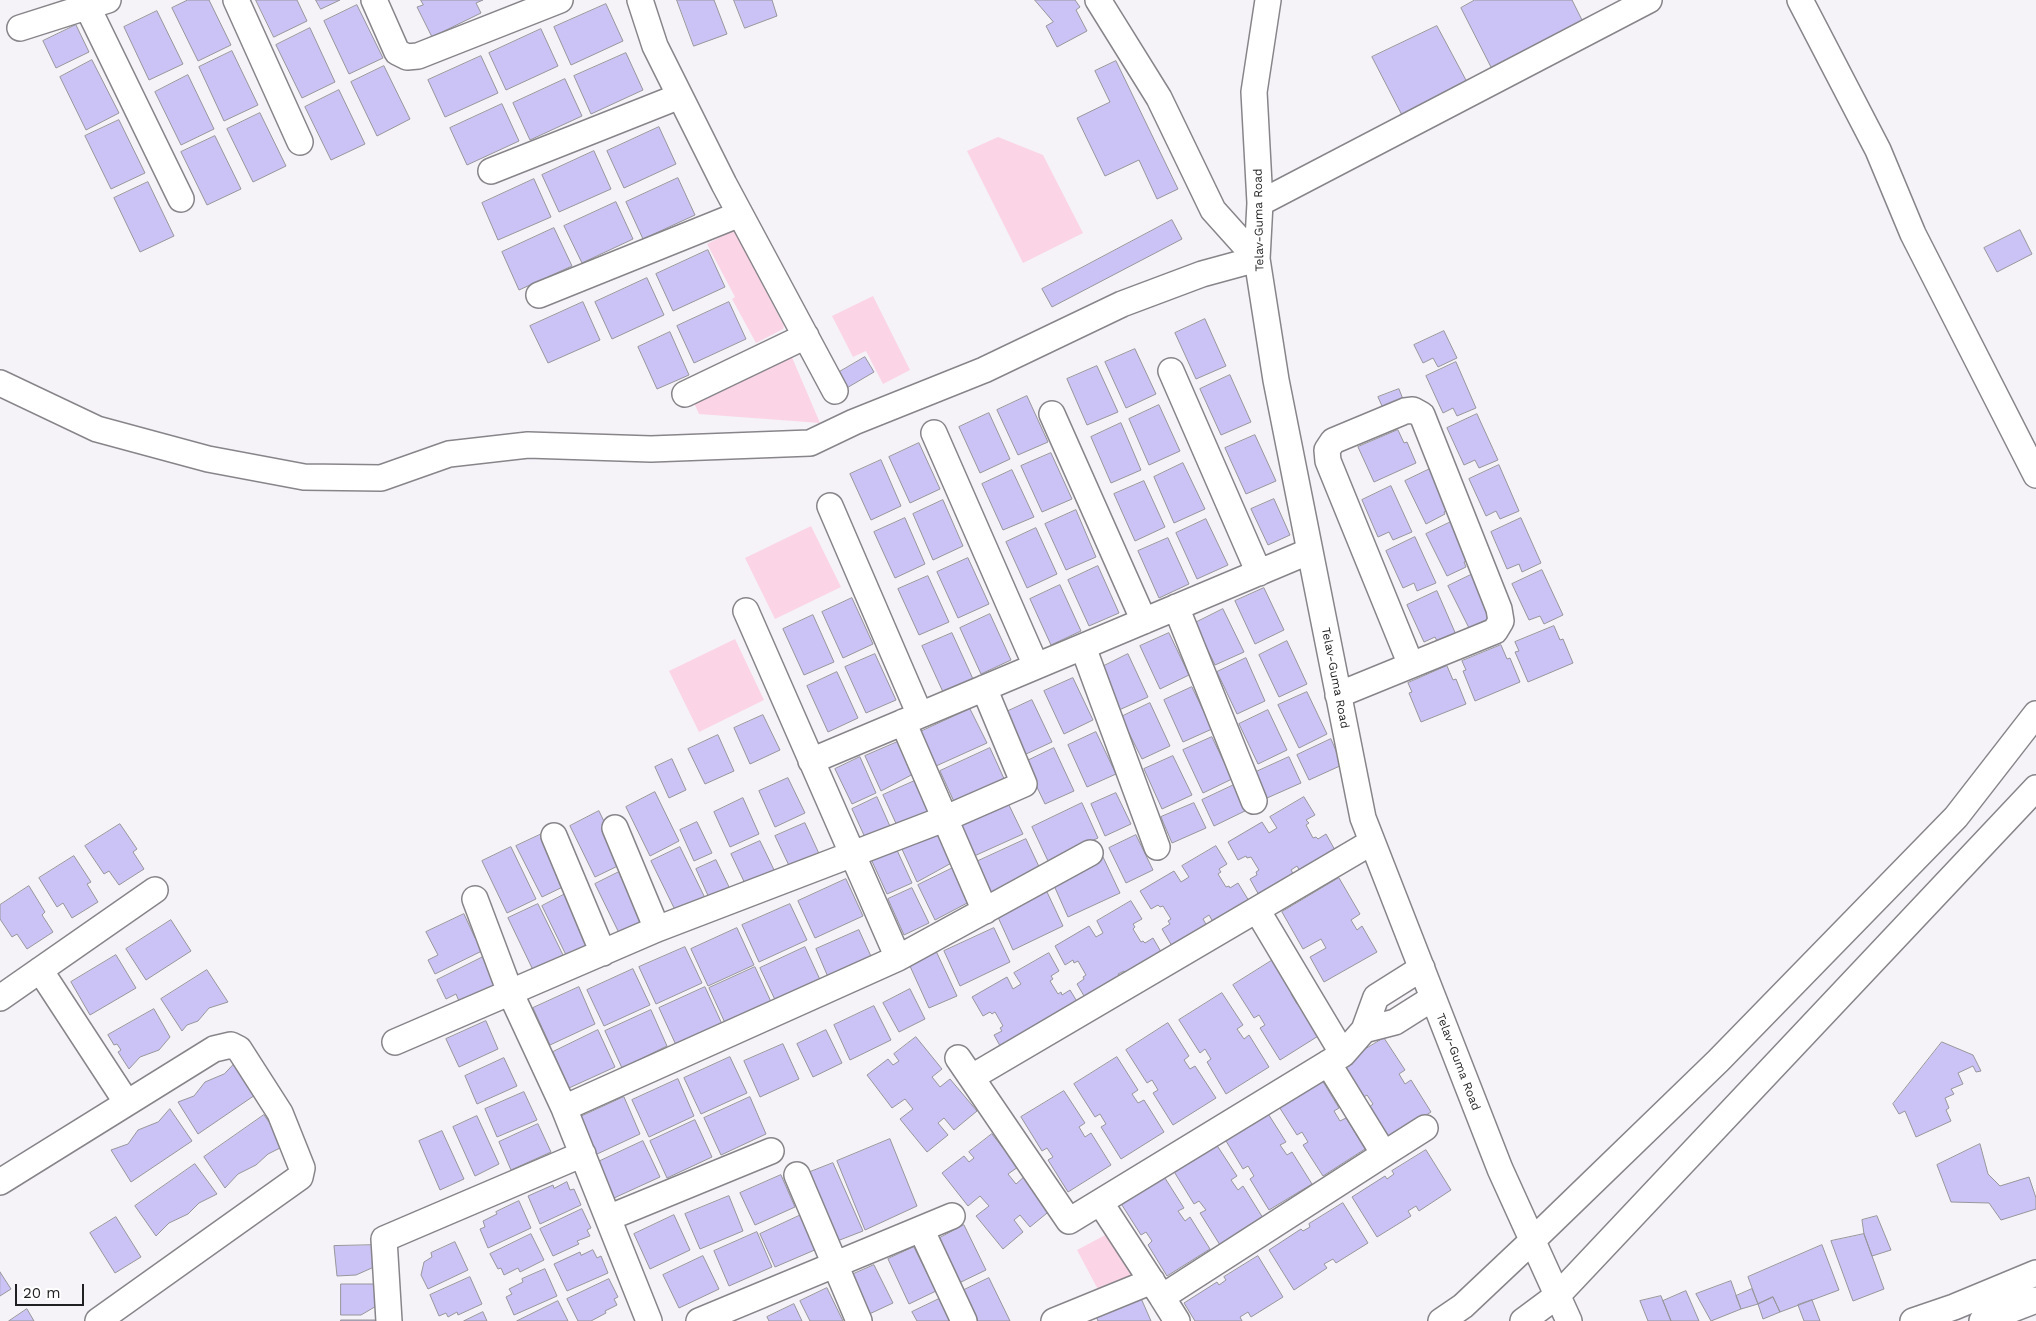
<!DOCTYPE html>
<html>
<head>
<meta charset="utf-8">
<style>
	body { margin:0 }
	#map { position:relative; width:2036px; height:1321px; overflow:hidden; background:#f5f2f8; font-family:"Work Sans",sans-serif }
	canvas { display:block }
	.scale { position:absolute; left:15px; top:1284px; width:69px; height:22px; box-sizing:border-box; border:2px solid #201f21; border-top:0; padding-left:6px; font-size:15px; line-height:18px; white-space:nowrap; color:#201f21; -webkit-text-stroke:4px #fff; paint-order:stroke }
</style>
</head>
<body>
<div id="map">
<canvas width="2036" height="1321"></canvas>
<div class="scale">20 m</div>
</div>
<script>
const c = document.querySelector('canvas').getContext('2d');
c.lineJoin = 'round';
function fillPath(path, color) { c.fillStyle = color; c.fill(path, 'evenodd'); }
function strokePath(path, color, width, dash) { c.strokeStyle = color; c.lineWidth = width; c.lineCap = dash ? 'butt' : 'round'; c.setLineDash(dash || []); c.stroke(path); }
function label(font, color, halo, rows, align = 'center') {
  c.font = font + ' "Work Sans",sans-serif'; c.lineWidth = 4.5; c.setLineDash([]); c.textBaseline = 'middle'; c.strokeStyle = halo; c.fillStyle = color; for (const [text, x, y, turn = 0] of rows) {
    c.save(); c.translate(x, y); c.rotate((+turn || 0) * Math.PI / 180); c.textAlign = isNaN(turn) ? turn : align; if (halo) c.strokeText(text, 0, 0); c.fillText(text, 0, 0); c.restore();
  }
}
fillPath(new Path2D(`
	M998,137L1043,155L1083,233L1023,263L967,151Z
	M734,230L784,326L783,329L756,343L732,299L735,297L707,244Z
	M873,296L910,370L883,384L866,351L853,357L832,316Z
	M791,355L820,423L699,414L692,398Z
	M811,526L841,587L775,619L745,558Z
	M735,639L764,700L699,732L669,671Z
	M1111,1232L1136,1279L1102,1297L1077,1250Z`), '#fbd5e5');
const building = new Path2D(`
	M188,0H209L231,45L198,61L172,8Z
	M256,0H297L307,21L274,37Z
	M316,0H340L321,9Z
	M421,0H483L476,3L481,13L432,37L417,7L423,5Z
	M677,0H714L727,34L694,46Z
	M734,0H772L777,16L745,28Z
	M1035,0H1075L1080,7L1076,10L1087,31L1057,47L1046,26L1053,22Z
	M1475,0H1572L1585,26L1493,71L1461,8Z
	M606,4L623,41L571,65L554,27Z
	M357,5L383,58L349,74L324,21Z
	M157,11L183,64L149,80L124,27Z
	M76,25L89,52L56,68L43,41Z
	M1437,26L1467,82L1404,119L1372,57Z
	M310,28L335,82L302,98L276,45Z
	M541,29L558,66L506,90L489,53Z
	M232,51L258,105L224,121L199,67Z
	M626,53L643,90L591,114L574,76Z
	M481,56L498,93L445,117L428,80Z
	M92,60L119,113L86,130L60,77Z
	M1116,61L1178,189L1157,199L1139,160L1105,176L1077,118L1110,102L1095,71Z
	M384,66L410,119L377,136L351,82Z
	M188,75L214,129L181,145L155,92Z
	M565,79L582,116L530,140L513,103Z
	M339,90L365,144L331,160L305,107Z
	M502,104L519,141L467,165L450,128Z
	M260,113L286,166L253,182L227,129Z
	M119,120L145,173L111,189L85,136Z
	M659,127L676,164L624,188L607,151Z
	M215,136L241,189L207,205L181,152Z
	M594,151L611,189L559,212L542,175Z
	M678,178L695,215L643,239L626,202Z
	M534,179L551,217L498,240L482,203Z
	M148,182L174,236L140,252L114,198Z
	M616,202L633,239L582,263L564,226Z
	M1172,220L1182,239L1052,307L1042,289Z
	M554,228L572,266L519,290L502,252Z
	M2020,230L2032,254L1997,272L1984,248Z
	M708,250L725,287L673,311L656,274Z
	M647,278L664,315L612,339L595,302Z
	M583,302L600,340L548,363L530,326Z
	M729,302L746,339L694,363L677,326Z
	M1205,319L1226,366L1196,379L1175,333Z
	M1444,331L1457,358L1438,367L1433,358L1423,363L1414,345Z
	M670,332L689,375L657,389L638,347Z
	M1135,349L1156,394L1126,408L1105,362Z
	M865,357L874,372L845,389L836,374Z
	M1456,362L1476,408L1457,416L1453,408L1443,413L1426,376Z
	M1097,366L1118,412L1087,425L1067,379Z
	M1230,375L1251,422L1221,435L1200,389Z
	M1399,389L1406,407L1386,415L1378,397Z
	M1027,396L1048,442L1018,455L997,410Z
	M1159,405L1180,451L1149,465L1129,419Z
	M989,413L1010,459L980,473L959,427Z
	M1477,414L1498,460L1479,468L1475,460L1464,465L1447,428Z
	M1121,423L1141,470L1111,483L1091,437Z
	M1398,430L1404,443L1407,442L1416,463L1374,482L1358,447Z
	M1255,435L1276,481L1246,494L1225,448Z
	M919,443L940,489L910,503L889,457Z
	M1051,453L1072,499L1042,512L1021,466Z
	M881,460L901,506L871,520L850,474Z
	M1183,463L1205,509L1174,523L1154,477Z
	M1499,465L1519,511L1500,519L1496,511L1486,516L1469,479Z
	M1434,467L1453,507L1444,512L1445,514L1426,524L1405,481Z
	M1012,470L1034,517L1003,530L982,484Z
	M1144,481L1165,527L1135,541L1114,494Z
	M1391,486L1412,532L1393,540L1389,532L1378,537L1362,500Z
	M1274,499L1290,535L1268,545L1251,509Z
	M943,500L963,546L933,560L913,514Z
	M1076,510L1096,557L1066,570L1045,524Z
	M905,518L925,564L895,578L874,532Z
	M1521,518L1541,563L1522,572L1519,564L1507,569L1491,532Z
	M1206,519L1228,565L1197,579L1176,533Z
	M1455,520L1473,558L1464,562L1466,567L1447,576L1426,534Z
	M1036,528L1057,574L1027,588L1006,542Z
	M1415,537L1436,583L1417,591L1414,583L1403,588L1386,551Z
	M1168,538L1189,584L1159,598L1138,551Z
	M968,558L989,604L958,618L937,572Z
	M1098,566L1119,613L1089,626L1068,580Z
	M1542,570L1563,615L1544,624L1540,616L1529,620L1512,584Z
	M1477,572L1496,612L1487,617L1488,619L1469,628L1448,586Z
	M928,576L949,622L919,635L898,589Z
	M1060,585L1081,631L1051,645L1030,599Z
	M1264,588L1284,630L1255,644L1235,601Z
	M1437,591L1457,637L1439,645L1435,637L1424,642L1407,605Z
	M852,598L873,644L843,658L822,612Z
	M1223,609L1244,652L1215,665L1195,623Z
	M990,614L1011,660L981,674L960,628Z
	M813,615L834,662L804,675L783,629Z
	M1554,626L1560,640L1563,639L1573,663L1528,682L1515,652L1519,651L1515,642Z
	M952,633L973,679L943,692L922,646Z
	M1169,633L1189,675L1160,689L1140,646Z
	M1287,641L1307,684L1279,697L1259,655Z
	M1501,645L1507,659L1510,658L1520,682L1475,701L1463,671L1466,670L1462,661Z
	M875,654L896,700L866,713L845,667Z
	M1128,654L1148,697L1119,710L1100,668Z
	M1246,658L1265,701L1237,714L1217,672Z
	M1447,666L1453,680L1456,679L1466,704L1421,722L1409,693L1412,692L1408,683Z
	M837,672L858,718L828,732L807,686Z
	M1073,678L1093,720L1064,734L1044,691Z
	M1192,687L1212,729L1183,742L1164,700Z
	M1307,692L1327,734L1299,748L1278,705Z
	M1032,700L1052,742L1024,755L1004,713Z
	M1150,703L1170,746L1142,759L1121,717Z
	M970,709L987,743L936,766L920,732Z
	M1268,710L1287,750L1258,764L1239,724Z
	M763,715L780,750L750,764L734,728Z
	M1096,732L1116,774L1087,787L1068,745Z
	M718,735L734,771L705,784L688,749Z
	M1212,737L1232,779L1203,793L1183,750Z
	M1331,739L1342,765L1309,780L1297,755Z
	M902,740L917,772L881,791L865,756Z
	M990,748L1006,783L956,806L940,771Z
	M1054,748L1074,791L1045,804L1025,762Z
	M1173,756L1192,795L1162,809L1144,769Z
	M860,757L876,793L852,804L835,769Z
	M1289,757L1301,783L1267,798L1256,772Z
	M672,759L686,790L669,798L655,767Z
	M788,778L805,813L775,827L759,791Z
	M919,779L931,813L899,830L883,795Z
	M1236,784L1247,810L1214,826L1202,800Z
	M655,792L679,841L650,856L626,807Z
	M1116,793L1131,824L1105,836L1091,804Z
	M877,797L893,833L868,844L852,809Z
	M1304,797L1315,815L1306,820L1309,823L1306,825L1313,838L1316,837L1318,839L1326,834L1336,852L1301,873L1297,866L1291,870L1295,877L1260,897L1250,879L1257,875L1256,872L1259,870L1251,857L1247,858L1246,856L1238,860L1228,842L1262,822L1269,833L1277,828L1270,817Z
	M743,798L759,834L730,847L714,812Z
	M1006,799L1023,834L972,857L956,822Z
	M1082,803L1098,838L1048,861L1032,827Z
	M1194,803L1206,828L1172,843L1161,817Z
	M599,811L624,863L595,877L570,826Z
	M697,822L712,853L694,861L680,830Z
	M805,823L821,858L792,872L775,836Z
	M120,824L137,849L133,852L144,869L119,885L109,871L104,874L85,846Z
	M940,829L955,861L917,882L901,847Z
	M546,832L571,883L542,897L516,846Z
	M1136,835L1153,870L1126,883L1109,848Z
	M1026,839L1042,873L992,897L976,862Z
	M760,841L777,876L748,890L731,854Z
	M1216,846L1227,864L1219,869L1221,872L1218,874L1226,887L1229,886L1230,888L1238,883L1249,901L1213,922L1209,915L1203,919L1207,926L1172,946L1162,929L1170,924L1168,921L1171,919L1163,906L1160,907L1158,905L1151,909L1140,891L1174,871L1181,882L1189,877L1182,866Z
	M511,847L536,899L507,913L482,861Z
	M680,847L705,898L676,912L651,861Z
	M896,848L912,883L887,894L871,859Z
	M74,856L91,882L87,884L98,902L72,918L63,903L57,907L39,878Z
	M1103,857L1120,893L1068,917L1052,881Z
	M716,860L731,891L710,900L696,869Z
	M957,866L971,901L935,920L918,885Z
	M625,869L649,921L620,935L595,884Z
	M1339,878L1360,914L1351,920L1357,930L1362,926L1377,952L1324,982L1310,957L1326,948L1321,939L1303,949L1282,912Z
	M846,879L863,916L815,938L798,901Z
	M29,886L45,912L42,915L53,932L27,949L17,934L12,937L0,919V905Z
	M912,888L929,923L904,935L888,899Z
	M571,891L596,943L567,957L542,906Z
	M1047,892L1063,926L1013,950L997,915Z
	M1131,901L1142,919L1133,924L1135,927L1133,929L1141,942L1143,941L1145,943L1153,938L1164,957L1128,978L1124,971L1118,974L1122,981L1087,1001L1077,984L1084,979L1083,977L1086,975L1078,961L1074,963L1073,960L1065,965L1055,946L1089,926L1096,937L1103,933L1097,921Z
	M538,904L563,955L533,970L508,918Z
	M790,904L807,940L759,962L742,925Z
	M464,914L475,938L484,934L490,947L435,974L428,960L438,955L426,932Z
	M171,920L191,951L146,980L126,949Z
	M737,928L754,965L708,986L691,949Z
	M994,928L1010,962L960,986L944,951Z
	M859,930L875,965L831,984L816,949Z
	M685,947L702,983L656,1004L639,967Z
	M805,947L822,984L777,1004L760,968Z
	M936,951L957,996L929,1008L909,964Z
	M491,953L496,989L461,1006L456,994L446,999L437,980Z
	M1049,953L1059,971L1051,976L1053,979L1050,981L1058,994L1061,992L1062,995L1070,990L1081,1008L1004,1053L994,1035L1002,1031L1000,1028L1003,1026L995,1012L992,1014L990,1012L983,1016L972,997L1007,977L1013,989L1021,984L1014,973Z
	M116,955L136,988L90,1015L71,982Z
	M1276,958L1296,991L1291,994L1297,1004L1302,1001L1323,1033L1280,1060L1260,1028L1265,1025L1259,1015L1254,1018L1233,985Z
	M755,967L772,1004L726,1025L709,988Z
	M633,969L650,1005L604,1026L587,990Z
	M207,970L228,1002L209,1008L198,1021L187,1025L182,1031L161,999Z
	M579,987L595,1024L550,1045L533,1008Z
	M705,987L722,1024L676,1045L659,1008Z
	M910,989L925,1019L899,1032L883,1003Z
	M1222,993L1243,1025L1237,1029L1244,1039L1249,1035L1269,1067L1226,1094L1207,1062L1211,1059L1205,1049L1200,1053L1179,1020Z
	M874,1006L891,1040L850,1060L834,1025Z
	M154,1009L170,1037L159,1050L140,1057L129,1069L118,1052L121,1050L117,1044L114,1045L108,1035Z
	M651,1010L667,1046L622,1068L605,1031Z
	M486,1021L498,1049L459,1067L446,1039Z
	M1168,1023L1189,1056L1184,1060L1190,1069L1195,1066L1216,1098L1173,1125L1153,1093L1158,1090L1152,1080L1147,1083L1126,1050Z
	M598,1030L615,1067L569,1088L553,1052Z
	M826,1030L842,1063L813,1077L797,1044Z
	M916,1037L942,1069L932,1077L940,1087L950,1079L977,1111L954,1130L944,1118L938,1123L948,1135L927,1152L900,1119L913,1109L905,1099L892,1108L867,1075L888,1059L893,1065L899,1061L894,1054Z
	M1384,1038L1405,1070L1399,1074L1405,1084L1411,1080L1431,1112L1388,1139L1368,1108L1373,1104L1367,1095L1362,1098L1341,1064Z
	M1942,1042L1973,1055L1981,1071L1976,1072L1973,1066L1958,1073L1963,1084L1951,1089L1954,1094L1945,1098L1949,1108L1946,1110L1951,1121L1916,1137L1905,1111L1899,1114L1893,1104Z
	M783,1044L799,1079L760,1097L744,1061Z
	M730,1057L747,1093L701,1114L684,1078Z
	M1117,1057L1138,1090L1132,1094L1138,1103L1144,1100L1164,1132L1121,1159L1101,1127L1106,1124L1100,1114L1095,1117L1074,1084Z
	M504,1058L517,1086L477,1104L465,1076Z
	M237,1061L258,1093L198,1134L178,1102L194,1096L205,1082L224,1074Z
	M1319,1075L1339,1108L1334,1111L1340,1121L1346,1118L1365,1149L1323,1176L1303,1145L1308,1142L1302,1132L1297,1135L1276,1102Z
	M678,1079L694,1116L649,1137L632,1100Z
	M1064,1091L1085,1123L1079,1127L1085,1137L1091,1133L1111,1165L1068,1192L1048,1160L1053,1157L1047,1148L1042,1151L1021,1117Z
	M524,1092L537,1120L497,1137L485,1109Z
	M624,1097L640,1134L595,1155L578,1118Z
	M750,1097L766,1134L721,1155L704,1118Z
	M170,1109L192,1141L131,1182L111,1150L128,1144L138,1130L158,1122Z
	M1265,1109L1286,1142L1280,1145L1287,1155L1292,1152L1312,1184L1269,1210L1250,1179L1254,1176L1248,1166L1243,1169L1223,1136Z
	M264,1115L286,1145L268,1154L256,1165L238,1174L225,1188L204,1157Z
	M477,1116L499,1164L475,1176L453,1127Z
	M695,1120L712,1157L667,1178L650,1141Z
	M538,1124L551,1152L511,1170L499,1142Z
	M442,1131L464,1179L440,1190L419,1141Z
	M992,1134L1018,1167L1008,1174L1016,1184L1025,1176L1052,1209L1030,1227L1020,1215L1014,1220L1023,1232L1003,1249L976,1216L989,1206L980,1196L968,1206L942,1173L964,1156L969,1162L974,1158L969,1152Z
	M890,1139L917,1206L865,1230L837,1161Z
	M643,1141L660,1177L614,1198L598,1162Z
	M1216,1144L1237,1176L1231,1180L1238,1190L1243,1186L1263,1218L1220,1245L1200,1213L1206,1210L1199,1201L1194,1204L1173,1170Z
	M1980,1144L1988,1174L2000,1186L2029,1177L2036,1198V1209L2001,1220L1989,1203L1951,1202L1937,1165Z
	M1426,1150L1451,1190L1419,1211L1416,1206L1408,1211L1411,1216L1377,1237L1352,1197L1385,1176L1387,1179L1394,1174L1392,1171Z
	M833,1163L863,1231L832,1243L800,1176Z
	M195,1164L217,1194L199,1203L188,1214L169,1223L156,1236L135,1206Z
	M781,1175L795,1207L755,1225L740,1193Z
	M1163,1175L1184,1208L1178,1211L1185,1221L1190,1217L1210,1249L1167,1276L1148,1245L1152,1241L1146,1232L1141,1235L1120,1202Z
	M567,1182L570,1190L574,1189L581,1205L540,1224L528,1196L553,1185L554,1188Z
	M729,1196L743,1231L700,1249L685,1214Z
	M519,1201L531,1228L488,1248L480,1229L485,1227L483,1221L497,1214L496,1212Z
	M1343,1203L1368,1243L1336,1263L1333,1259L1324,1264L1327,1268L1294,1290L1269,1250L1301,1229L1303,1231L1310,1227L1309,1224Z
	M582,1209L591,1228L587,1230L590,1236L577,1241L579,1244L553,1256L540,1229Z
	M674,1215L690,1250L650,1269L634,1234Z
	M801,1215L817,1249L775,1267L760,1234Z
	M1877,1216L1891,1250L1872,1256L1864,1234L1862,1220Z
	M116,1217L141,1257L115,1273L90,1233Z
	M964,1225L986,1270L959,1283L938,1239Z
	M757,1232L772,1267L729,1286L714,1251Z
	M531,1234L544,1260L520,1272L518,1268L504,1275L501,1268L498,1269L490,1254Z
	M1864,1234L1884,1289L1853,1301L1831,1241Z
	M455,1242L468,1270L428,1289L421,1275L424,1262L432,1257L431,1253Z
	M377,1245L374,1267L356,1275L337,1276L334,1246Z
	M1822,1245L1839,1290L1780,1312L1773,1297L1758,1304L1748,1277Z
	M914,1247L936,1291L909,1304L888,1259Z
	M593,1250L597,1258L601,1256L608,1273L567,1291L554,1264L580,1252L581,1255Z
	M703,1256L719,1289L679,1308L663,1275Z
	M1258,1256L1283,1297L1251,1317L1248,1312L1240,1317L1242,1321H1195L1184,1303L1217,1282L1219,1285L1226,1280L1224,1277Z
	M874,1265L893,1303L865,1316L849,1276Z
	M545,1269L557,1296L514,1315L506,1297L512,1294L509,1289L523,1282L522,1279Z
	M0,1272L11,1289L0,1296Z
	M470,1277L482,1304L458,1315L457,1312L448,1317L446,1313L439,1316L430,1295Z
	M989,1278L1010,1321H977L962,1291Z
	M609,1279L618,1297L614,1299L617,1305L605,1311L606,1313L591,1321H578L567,1299Z
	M1731,1281L1741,1309L1711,1321L1696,1294Z
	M341,1284H381L378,1305L361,1315H341Z
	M827,1288L843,1321H810L800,1301Z
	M1752,1289L1758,1304L1741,1309L1736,1296Z
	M1686,1291L1699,1321H1671L1663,1301Z
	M1140,1296L1151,1321H1098L1096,1316Z
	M1661,1296L1671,1321H1648L1640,1301Z
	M1773,1297L1780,1312L1763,1319L1758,1304Z
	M939,1299L950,1321H917L912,1312Z
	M1812,1300L1820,1321H1804L1798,1305Z
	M558,1301L568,1321H517Z
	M794,1304L802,1321H769L767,1317Z
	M27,1309L34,1321H9Z
	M483,1312L487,1321H464Z
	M341,1320H381V1321H341Z`);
fillPath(building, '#cbc3f6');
strokePath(building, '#97969b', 1);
const minor = new Path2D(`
	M236,0L300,142
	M374,0L397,52L407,57L418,56L560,0
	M640,0L655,46L724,184L835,391
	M1268,0L1254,92L1260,203L1257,259L1276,380L1363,818L1500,1169L1569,1321
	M1800,0L1878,150L1913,234L2036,475
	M87,6L181,199
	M20,28L108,0
	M491,171L680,96
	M1260,203L1649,0
	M539,295L740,214
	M1171,371L1259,573
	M0,383L97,429L208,459L304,477L381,478L449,454L528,445L651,449L810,443L854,422L984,370L1122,304L1202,274L1257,259L1213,210L1159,98L1098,0
	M685,394L806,336
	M1052,414L1144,621
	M934,433L1036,666
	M830,506L920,715
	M1176,607L1254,801
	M746,611L898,958L1090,853
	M1083,647L1157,847
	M1338,695L1495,631L1501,621L1499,609L1422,415L1413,410L1405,411L1333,441L1327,450L1328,461L1411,665
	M903,722L985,911
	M811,761L1310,551
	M615,828L657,929
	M554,836L603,953
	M475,899L510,992L564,1108L649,1321
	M1257,910L1343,1054
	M40,970L127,1103
	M0,998L155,890
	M1364,1030L1395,1022L1433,998
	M395,1042L657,929L944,819L1024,784L984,688
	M958,1058L1069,1221L1343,1054L1364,1030L1376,997L1422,968
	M972,1077L1372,842
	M564,1108L898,958
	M1384,1154L1425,1128
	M797,1175L859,1321
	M0,1182L214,1049L231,1045L239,1049L280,1113L302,1168L300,1177L98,1321
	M1100,1202L1162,1297L1384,1154L1328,1063
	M608,1218L771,1151
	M921,1229L964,1321
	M1162,1297L1177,1321
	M389,1321L384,1239L583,1154
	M699,1321L952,1216
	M1054,1321L1152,1281
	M1441,1321L1463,1306L1533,1240L1718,1061L1956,817L2036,714
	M1523,1321L1558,1295L2036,788
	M1913,1321L1954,1307L2036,1273
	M1982,1321L2036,1300`);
strokePath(minor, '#88858a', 28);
strokePath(minor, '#fff', 25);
label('12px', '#201f21', '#fff', [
	["Telav-Guma Road",1259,220,-91],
	["Telav-Guma Road",1335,678,79],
	["Telav-Guma Road",1458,1062,69]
]);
</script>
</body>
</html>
